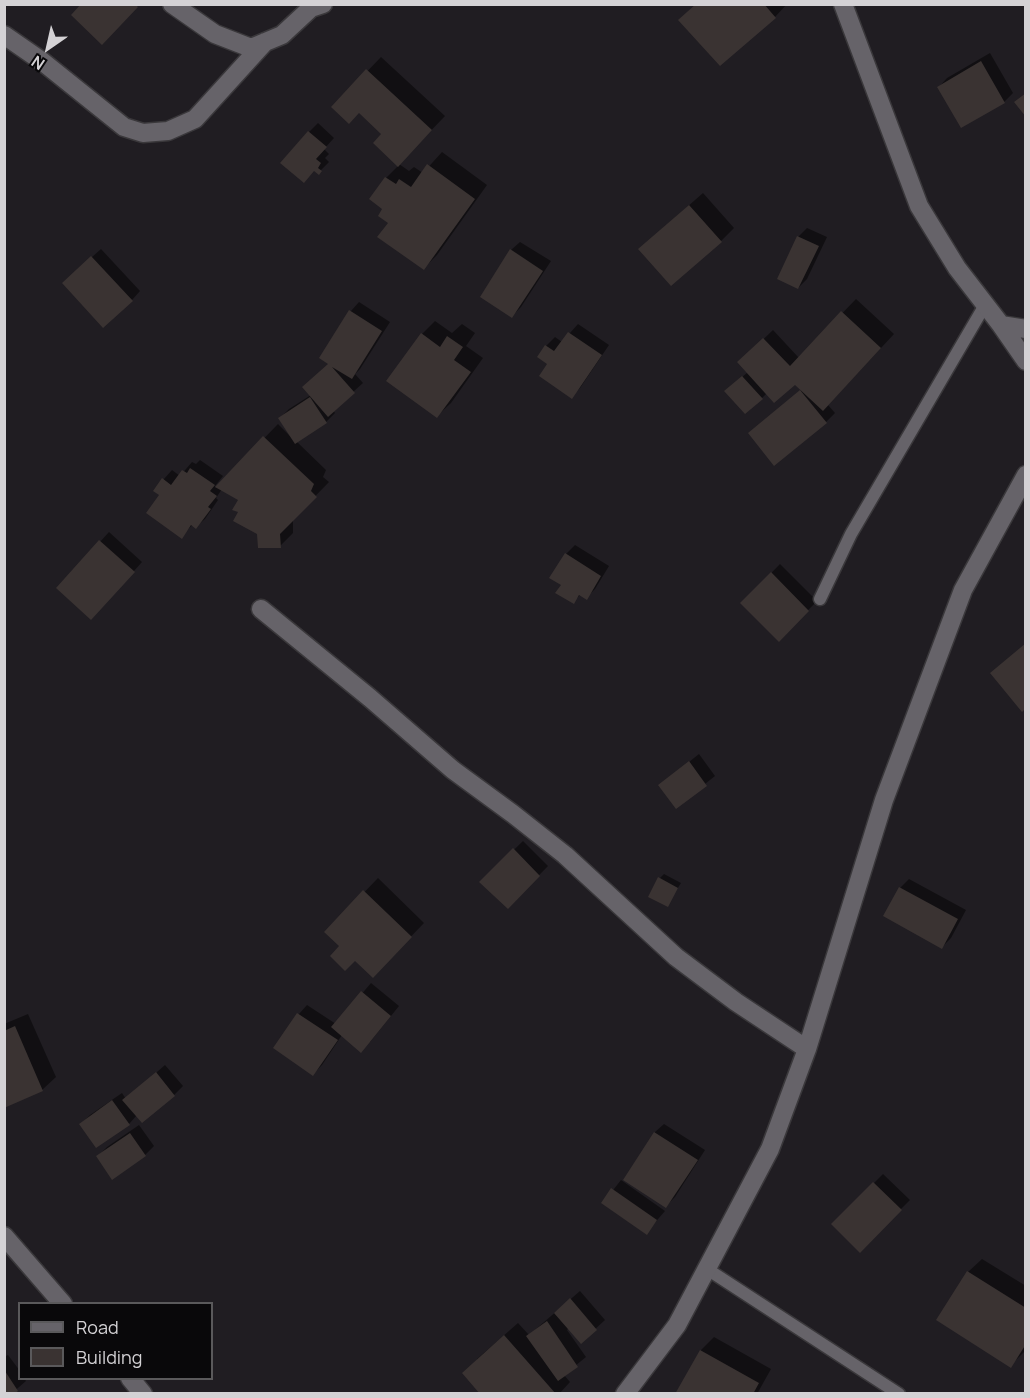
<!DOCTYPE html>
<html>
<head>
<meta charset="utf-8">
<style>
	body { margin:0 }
	#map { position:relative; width:1030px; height:1398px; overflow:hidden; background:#201d22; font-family:Manrope,sans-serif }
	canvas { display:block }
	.frame { position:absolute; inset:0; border:6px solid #d4d2d5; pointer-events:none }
	.legend { position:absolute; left:18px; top:1302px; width:195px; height:78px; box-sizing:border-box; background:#09080a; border:2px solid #5a595b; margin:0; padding:8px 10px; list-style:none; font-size:18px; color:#d4d2d5 }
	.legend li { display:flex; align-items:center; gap:12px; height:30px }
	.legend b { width:30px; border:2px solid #5a595b }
	.north { position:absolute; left:18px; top:18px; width:60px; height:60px; -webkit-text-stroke:4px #09080a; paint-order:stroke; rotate:214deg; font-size:16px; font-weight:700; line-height:24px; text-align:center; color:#d4d2d5 }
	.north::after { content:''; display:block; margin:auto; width:21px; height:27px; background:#d4d2d5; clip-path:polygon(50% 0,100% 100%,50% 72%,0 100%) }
</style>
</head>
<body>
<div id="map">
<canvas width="1030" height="1398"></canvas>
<div class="frame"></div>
<ul class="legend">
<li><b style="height:8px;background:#666369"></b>Road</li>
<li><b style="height:16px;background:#3a3332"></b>Building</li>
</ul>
<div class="north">N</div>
</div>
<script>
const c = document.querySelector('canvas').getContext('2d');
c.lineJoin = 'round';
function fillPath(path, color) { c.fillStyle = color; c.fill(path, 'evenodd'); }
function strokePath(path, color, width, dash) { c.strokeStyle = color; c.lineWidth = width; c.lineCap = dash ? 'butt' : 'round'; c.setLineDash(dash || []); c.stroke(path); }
fillPath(new Path2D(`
	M696,4H787L775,17Z
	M990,53L1013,93L1004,102L939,87L947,78Z
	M381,57L445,116L399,164L409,171L414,167L423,173L442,152L487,185L437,255L424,268L390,222L385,209L371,199L386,178L399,165L383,134L359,112L333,107Z
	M318,123L334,138L324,149L329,154L325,158L329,162L319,172L315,170L309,132Z
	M703,193L734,228L721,241L654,236Z
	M807,228L827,237L807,279L798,288V237Z
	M520,242L551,261L521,307L512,316L511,250Z
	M101,249L140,291L132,300L73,274Z
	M856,299L894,334L828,405L835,413L826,422L750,433L802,389L795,383L767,393L762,398L726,391L748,372V354L773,330L799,358Z
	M359,302L390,322L360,369L355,374L363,383L333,410L335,413L326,422L296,441L326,470L323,477L329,482L293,519V533L280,546L259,533L240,512V499L222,489L216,498L218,500L205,519L196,527L193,524L181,537L161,494L155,491L164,479L172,470L180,476L192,462L196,464L200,460L223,476L215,486L216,488L278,424L291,437L280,418L289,409L311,395L329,363L351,311Z
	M435,321L452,333L462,324L475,333L466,346L483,358L451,403L437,416L422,334Z
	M578,324L609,345L580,388L571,397L549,364L546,346L555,337L562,342Z
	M109,532L142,562L100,609L58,588Z
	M575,545L609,566L595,589L586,598L581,594L573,602L563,584L566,554Z
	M780,564L817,601L779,640L742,603Z
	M699,754L715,776L676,807L660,785Z
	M523,841L548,866L508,907L481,882Z
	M664,874L681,883L667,905L660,878Z
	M378,878L424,923L373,976L326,932Z
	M909,879L966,910L951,938L942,947L900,888Z
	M371,983L399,1006L370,1042L342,1035L322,1065L313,1074L275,1048L299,1014L307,1005L336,1024Z
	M28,1014L56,1077L42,1090L4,1107V1024Z
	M165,1065L183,1086L174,1095L137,1115L129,1124H81L90,1115L122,1093L126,1099Z
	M664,1124L705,1150L675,1197L666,1206L625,1179L655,1132Z
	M139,1125L154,1146L145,1155L98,1156L107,1147Z
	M883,1174L910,1200L860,1250L833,1224Z
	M621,1180L665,1211L646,1233L603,1203Z
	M982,1259L1026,1286V1350L1010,1366L968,1272Z
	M580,1291L605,1320L581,1342L569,1328L567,1330L586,1357L564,1375L570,1382L559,1394H482L477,1359L518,1323L529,1335Z
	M714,1337L771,1369L757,1394H676L701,1350Z
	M8,1355L20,1371V1378H24L26,1381L11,1394H4V1357Z`), '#0007');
fillPath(new Path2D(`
	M81,4H135L138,7L102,45L71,15Z
	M696,4H764L776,18L720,66L678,20Z
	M981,61L1005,103L961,128L937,87Z
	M366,69L432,130L398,167L373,143L381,134L359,113L349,124L331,107Z
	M1026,93V117L1014,102Z
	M308,131L327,147L316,159L321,163L318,168L322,171L319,175L314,171L304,183L280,163Z
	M427,164L475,199L424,270L377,237L388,223L378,216L382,209L369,199L385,177L396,184L399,179L411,187Z
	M689,205L722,242L671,286L638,249Z
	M797,236L819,246L798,289L777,279Z
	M510,249L543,271L512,318L480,297Z
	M91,256L133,301L103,328L62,283Z
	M349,310L382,331L352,379L332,367L355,393L328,417L302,387L328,364L319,358Z
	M841,311L881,348L823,411L795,385L774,403L737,362L763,338L790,366Z
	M568,332L602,355L572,399L539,376L547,364L537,357L545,345L554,351Z
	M421,333L440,347L447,336L463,347L454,360L471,372L437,418L386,381Z
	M742,376L763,399L745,414L724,391Z
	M800,390L827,423L774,466L748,433Z
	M310,397L327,423L295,444L278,418Z
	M263,436L314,484L311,491L317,497L280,534L281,548H258L257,534L233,521L238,512L232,510L238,500L215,487Z
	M190,468L215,485L210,491L217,496L208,507L211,509L196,529L191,525L182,539L146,513L159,495L153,491L162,478L171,485L182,470L187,473Z
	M99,540L135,572L91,620L56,588Z
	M565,553L601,576L587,600L579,595L574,604L555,593L561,585L549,578Z
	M771,572L809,611L779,642L740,603Z
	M1026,643V708L1022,712L990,673Z
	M689,761L707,786L676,809L658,785Z
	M513,848L540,876L508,909L479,882Z
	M658,877L678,888L668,907L648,897Z
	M899,887L958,919L942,949L883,916Z
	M363,890L412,937L373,978L355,961L345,971L330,956L339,946L324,932Z
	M361,991L391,1016L361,1053L331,1027Z
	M297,1013L338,1040L313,1076L273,1048Z
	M15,1026L43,1091L4,1108V1031Z
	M156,1072L175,1096L142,1123L122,1100Z
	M112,1100L130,1125L96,1148L79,1124Z
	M654,1132L698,1160L666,1208L623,1180Z
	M130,1133L146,1156L112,1180L96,1156Z
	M873,1182L902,1210L860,1253L831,1224Z
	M611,1188L657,1220L647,1235L601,1203Z
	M967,1271L1026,1308V1344L1011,1368L936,1320Z
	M570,1298L597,1330L581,1344L554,1313Z
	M547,1321L578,1367L558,1381L526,1336Z
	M504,1335L556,1394H480L462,1373Z
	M700,1350L759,1383L753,1394H675Z
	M5,1371L18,1391L14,1394H5Z`), '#3a3332');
const service = new Path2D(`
	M820,599L851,534L985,305
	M707,1269L899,1394`);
const minor = new Path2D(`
	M172,4L215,34L251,48L282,35L311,8L323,4
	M843,4L919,206L957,268L1001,325L1026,361
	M4,35L43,62L124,127L143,133L168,131L195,119L265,42
	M1001,325L1026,329
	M261,609L370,698L453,770L513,814L565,855L676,957L736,1002L807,1049
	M4,1236L63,1304
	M130,1378L143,1394
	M625,1394L677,1325L770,1149L807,1049L884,800L963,590L1026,475`);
strokePath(service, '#3a383b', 15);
strokePath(minor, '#3a383b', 21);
strokePath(service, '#666369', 12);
strokePath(minor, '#666369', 18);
</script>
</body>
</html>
